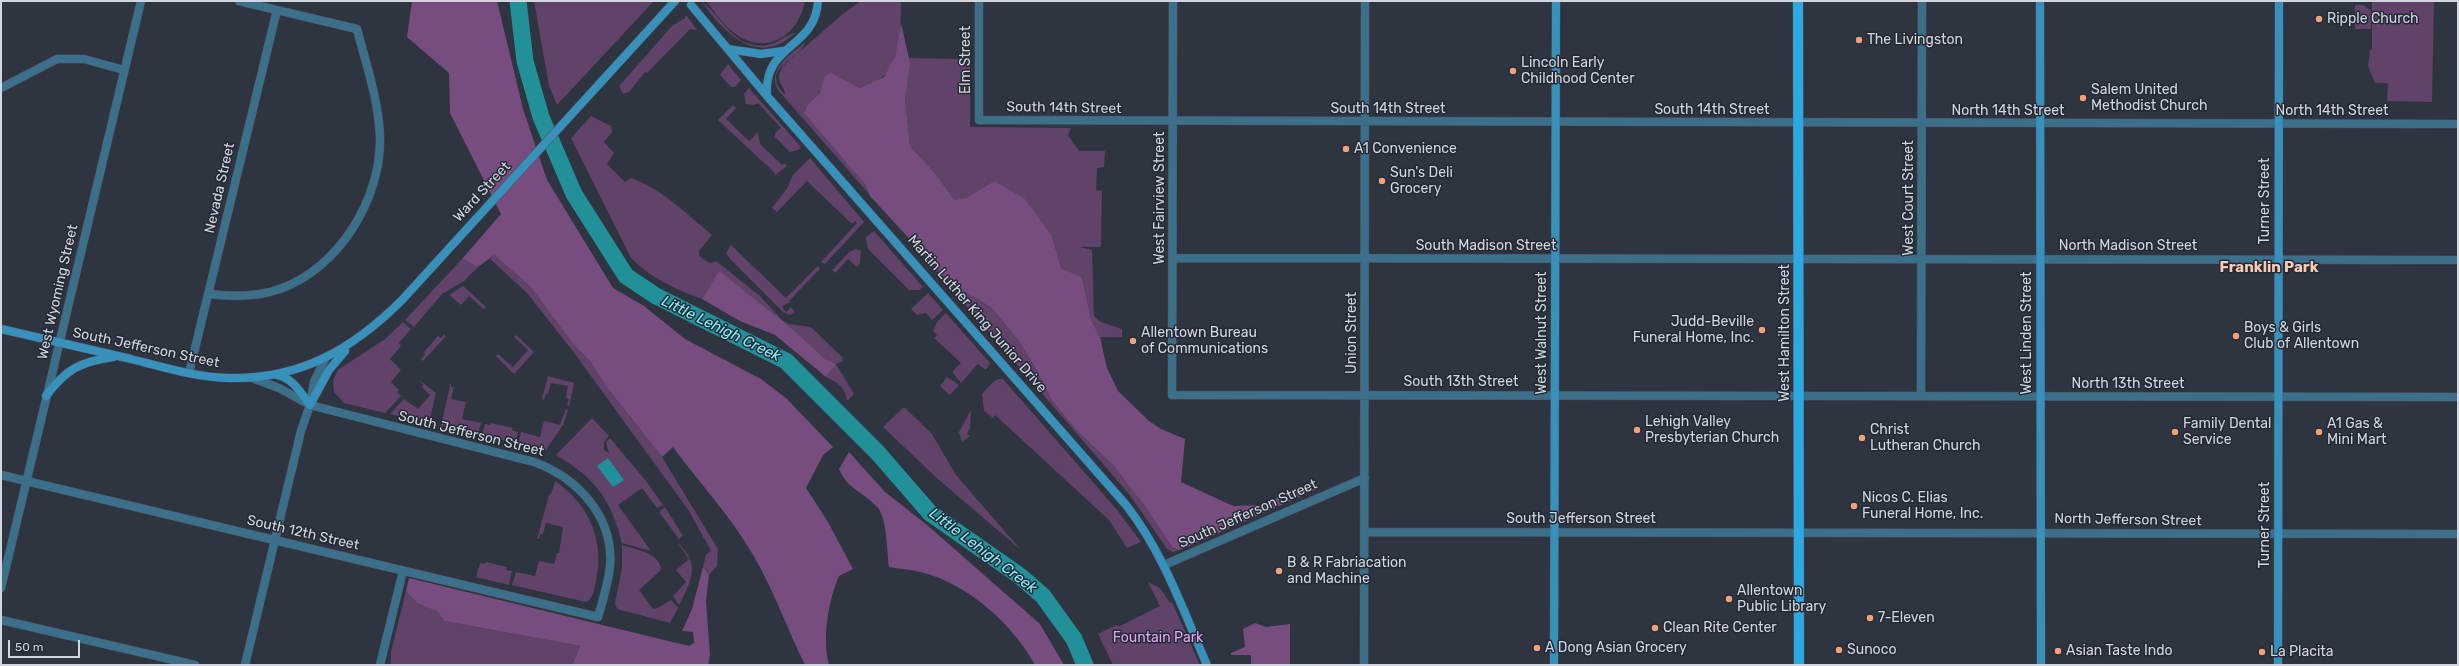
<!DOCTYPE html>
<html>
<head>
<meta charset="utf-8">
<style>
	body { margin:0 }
	#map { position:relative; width:2459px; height:666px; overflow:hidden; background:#2e3440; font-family:Rubik,sans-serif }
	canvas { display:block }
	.frame { position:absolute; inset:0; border:2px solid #d2d6de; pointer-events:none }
	.scale { position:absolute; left:8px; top:640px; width:72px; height:18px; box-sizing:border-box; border:2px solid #d2d6de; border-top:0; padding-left:5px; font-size:12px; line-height:14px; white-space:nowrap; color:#d2d6de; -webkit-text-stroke:3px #242a35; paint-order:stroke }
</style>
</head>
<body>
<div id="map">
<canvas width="2459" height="666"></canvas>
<div class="frame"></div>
<div class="scale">50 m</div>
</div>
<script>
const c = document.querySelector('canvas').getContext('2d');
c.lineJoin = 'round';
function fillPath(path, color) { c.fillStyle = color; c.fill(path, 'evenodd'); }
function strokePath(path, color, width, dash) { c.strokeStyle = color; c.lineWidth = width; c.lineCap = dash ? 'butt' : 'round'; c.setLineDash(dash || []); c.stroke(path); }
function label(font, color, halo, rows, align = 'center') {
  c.font = font + ' Rubik,sans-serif'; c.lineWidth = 3; c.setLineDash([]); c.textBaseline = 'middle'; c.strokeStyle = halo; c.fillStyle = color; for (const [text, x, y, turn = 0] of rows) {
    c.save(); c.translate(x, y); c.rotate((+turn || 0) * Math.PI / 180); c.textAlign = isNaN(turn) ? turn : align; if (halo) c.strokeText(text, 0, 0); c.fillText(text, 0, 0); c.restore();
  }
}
fillPath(new Path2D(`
	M534,1H654L557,105L549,86Z
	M701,1C723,17 733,50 767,45C777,44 787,34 795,33C756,69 723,31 701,1Z
	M706,1H805C799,34 768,56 737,35C725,27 715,13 706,1Z
	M861,1H901C901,20 900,65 882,77C876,82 867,85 860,88L831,74L820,93L809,103L865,184L869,194L778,90C766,69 792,54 805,42C801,61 758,66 785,95C785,84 773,82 783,66L844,13Z
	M2372,1L2434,2L2432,102L2387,101L2388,83H2375L2368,66L2370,50H2372Z
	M2355,5H2364L2371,11V29H2355Z
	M686,15L697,30L690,29L647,73L645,72L629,92L623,94L619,86L672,26L685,18Z
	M965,50L969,51L970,55V127L1071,128L1068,135L1079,151H1105L1104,167L1097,168L1096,190L1102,191L1101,247H1079L1092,250L1094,316L1101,322L1122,329V337H1100L1091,320L1082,277L1061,268L1052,236L994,181L966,198L954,201L935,173L910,146L905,98L908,58L960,59L961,51Z
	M728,64L741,80L735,87H731L720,75Z
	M749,88L801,147L798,150L790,152L775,137V133L781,128L758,103L754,105L746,104L744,94Z
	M733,105L736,108L726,119L749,141L758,132L760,144L782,165L784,163L787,166L774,176L775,173L718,120Z
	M591,116L611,126L612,132L604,142L614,153L607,164L625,182L631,178C662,189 688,215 712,235L699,251V256L710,263L716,261L759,295L782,320L789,324L811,327L842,357L843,361L836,364L854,394L847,401C846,388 837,382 826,377L836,364L825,359L795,331L719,272L702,299C675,289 651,278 631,258L571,138Z
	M810,158L864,222L825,264L821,262L857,223L855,221L852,224L807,181L777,212L772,208L788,187L793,175Z
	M874,231L923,287L919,290H909L868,249L866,237Z
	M731,245L786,298L818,266L820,269L789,301L791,303H787L782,307L786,312L791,307L795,312L790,315L783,312L730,259L726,253Z
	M856,249L861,251L860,263L857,267L848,259L835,273L832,270L849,252Z
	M494,255L530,286L573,344L591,362L605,385L662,457L718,549L717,566L709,575L703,567L706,554L711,551L689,511L572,350L527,293L490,259Z
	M925,258L949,282L992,308L1018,340L1036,369L1052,401L1079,433L1113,465L1147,509L1172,547L1178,550L1185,548L1173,552L1167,549L1129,494Z
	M462,259L478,267L464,281L442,294L414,327L405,320Z
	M463,286L486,307L484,309L469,296L461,305L449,295Z
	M928,293L943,310L932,320L926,313L917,315L911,309Z
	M946,313L990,363L986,370L978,364L961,383L952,372L961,363L934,338L937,335L933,331L937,322Z
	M403,322L411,329L399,343L401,346L390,359L401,370L391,382L399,390L397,392L401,396L385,413L344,403L334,392L333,380L338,370L385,339Z
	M444,334L446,336L423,361L421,359L425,354L424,352L438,336L441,338Z
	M516,335L534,352L514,374L496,356L498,354L513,367L528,350L514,337Z
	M548,376L574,383L569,406L567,405L569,399L566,398L568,386L551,383L548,394H546L544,400L542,399Z
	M947,377L959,385L950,395L940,386Z
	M998,379H1003L1118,511L1141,542L1127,548L1109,520L995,415L993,418L984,411L982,394L992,383Z
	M419,380L436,393L429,423L390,414L404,399L418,409L430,395L422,387L423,385Z
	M451,381V387H454L451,399L466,402L462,419L481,423L478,434L441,426Z
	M904,407L932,434L956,475L1021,550L939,480L883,427Z
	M566,409L568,410L563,425L545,451L518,444L521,432L540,437L544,421L560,425Z
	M971,410L970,428L967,434L970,436L962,442L959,432Z
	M592,418L609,436L604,442V450L609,453L606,442L610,438L646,481L663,505L657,508L642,488L618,505L651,551L622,543C611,499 595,478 556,455Z
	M491,423L513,428L512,430L518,432L515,443L482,435L485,424L490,425Z
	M555,481C589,504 605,541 596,581C594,589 594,598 586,602L512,585L516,572L535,576L539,561L554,564L557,553H559L563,527L546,523L543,534H540L539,539H537L549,495L551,494Z
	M665,507L683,536L679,539L659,512Z
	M678,543C681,545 683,549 686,552C699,570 688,587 679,605L673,596L686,582L676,570L689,559Z
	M622,545C635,550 660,552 661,570L639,590L653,609L658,608L671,600L678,608L670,623L617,609L615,603L622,568Z
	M486,562L507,567L506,570L512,571L509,585L476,577L480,563L486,564Z
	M1148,582L1160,588L1170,603L1172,602L1200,665H1113L1098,634L1116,625L1120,626L1160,606Z
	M406,591L417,603L438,612L444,621L580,646L572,665H391V652Z`), '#614268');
fillPath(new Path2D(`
	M412,1H497L523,109L547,180L613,288L644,306L685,339L761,379L787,399L833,447L823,455L806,488L828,522L853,569L839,576C828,602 822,638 829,665H805C787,629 774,590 753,555C731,516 699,483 673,447L662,457L605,385L591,362L573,344L530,286L494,255L478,267L462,259L501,214L450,113L449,73L407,37Z
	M901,23L910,63L905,98L910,146L935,173L954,200L966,198L994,181L1024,198L1052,236L1061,268L1082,277L1091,320L1100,337L1107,368L1118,391L1149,421L1161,429L1185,439L1181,482L1233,506L1266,505L1286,492L1319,488L1185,548L1178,550L1172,547L1147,509L1113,465L1079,433L1052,401L1036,369L1018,340L992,308L949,282L870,196L865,184L804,113L809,103L820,93L825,76L831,73L860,88L884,77L895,57Z
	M719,271L795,331L825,359L836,364L826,377L775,335L740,321L702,299Z
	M849,452L885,492L927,525L1040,624L1064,665H1035C1014,626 971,587 928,574C915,570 901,569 889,567C887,552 887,519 878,508C864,492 848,490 839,469Z
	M703,567L709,575L706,601L710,655L708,665H572L580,646L444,621L438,612L417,603L406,591L409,578L689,646L694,643L693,632L682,631L692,609Z
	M1255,623L1266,627L1290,624V665H1251V655H1231V653L1245,647L1243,629Z`), '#774d80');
fillPath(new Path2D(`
	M608,458L624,480L613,487L597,466Z`), '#219099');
strokePath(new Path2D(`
	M518,1L525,61L541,117L574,194L626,276L656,296L786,361L878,453L930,513L1020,576L1043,596L1074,639L1085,665`), '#219099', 17);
const street = new Path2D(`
	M979,1V120L2458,124
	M1173,1L1172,395L2458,397
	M1,88L57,59H84L124,70
	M1173,258L2458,260
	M209,294C233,297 257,297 280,289C339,268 381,199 380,138C379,101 366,64 357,29L239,1
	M189,373L277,10
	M1921,396L1922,1
	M1,475L598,617C603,600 608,584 610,566C614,517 578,478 534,462L310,405L279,388L252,378
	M1365,532L2458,534
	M1164,565L1365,478
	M1,588L141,1
	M1,620L195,665
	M245,665L301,431L310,405L314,382L326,357
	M380,665L403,571
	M1364,665L1365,1`);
const secondary = new Path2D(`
	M2040,1L2041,665
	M691,5L767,96L1126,505C1163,552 1183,610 1207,665
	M728,49L761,54L783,51
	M767,96C763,43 815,50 818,1
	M1,329C44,339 87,349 131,359C162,367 195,377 228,378C300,380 353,349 402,300L675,1
	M277,375C293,378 301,393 310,405L329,370L345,351
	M46,396C66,369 80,362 113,357
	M1554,665L1556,1
	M2278,665L2279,1`);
const primary = new Path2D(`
	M1798,1L1799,665`);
strokePath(street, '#4c515c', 9);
strokePath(secondary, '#4c515c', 9);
strokePath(primary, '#4c515c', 11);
strokePath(street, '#3c708a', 8);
strokePath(secondary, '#3791bb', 8);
strokePath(primary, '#2ba9e0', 10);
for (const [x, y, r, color] of [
	[2319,19,4,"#f0a27a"],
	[1859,40,4,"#f0a27a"],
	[1513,71,4,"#f0a27a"],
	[2083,98,4,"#f0a27a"],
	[1346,149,4,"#f0a27a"],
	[1382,181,4,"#f0a27a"],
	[1762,330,4,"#f0a27a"],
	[2236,336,4,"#f0a27a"],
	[1133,341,4,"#f0a27a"],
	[1637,430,4,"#f0a27a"],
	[2175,432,4,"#f0a27a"],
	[2319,432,4,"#f0a27a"],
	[1862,438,4,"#f0a27a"],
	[1854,506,4,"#f0a27a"],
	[1279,571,4,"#f0a27a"],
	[1729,599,4,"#f0a27a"],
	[1870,618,4,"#f0a27a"],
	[1655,628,4,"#f0a27a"],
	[1537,648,4,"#f0a27a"],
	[1839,650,4,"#f0a27a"],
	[2058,651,4,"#f0a27a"],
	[2262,652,4,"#f0a27a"]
]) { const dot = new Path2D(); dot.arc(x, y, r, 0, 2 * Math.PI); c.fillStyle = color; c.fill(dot); strokePath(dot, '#242a35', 1.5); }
label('14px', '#d2d6de', '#242a35', [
	["Ripple Church",2327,19],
	["The Livingston",1867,40],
	["Lincoln Early",1521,63],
	["Childhood Center",1521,79],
	["Salem United",2091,90],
	["Methodist Church",2091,106],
	["A1 Convenience",1354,149],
	["Sun's Deli",1390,173],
	["Grocery",1390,189],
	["Judd-Beville",1754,322,"right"],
	["Funeral Home, Inc.",1754,338,"right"],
	["Boys & Girls",2244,328],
	["Club of Allentown",2244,344],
	["Allentown Bureau",1141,333],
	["of Communications",1141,349],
	["Lehigh Valley",1645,422],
	["Presbyterian Church",1645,438],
	["Family Dental",2183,424],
	["Service",2183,440],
	["A1 Gas &",2327,424],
	["Mini Mart",2327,440],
	["Christ",1870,430],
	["Lutheran Church",1870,446],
	["Nicos C. Elias",1862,498],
	["Funeral Home, Inc.",1862,514],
	["B & R Fabriacation",1287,563],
	["and Machine",1287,579],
	["Allentown",1737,591],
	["Public Library",1737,607],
	["7-Eleven",1878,618],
	["Clean Rite Center",1663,628],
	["A Dong Asian Grocery",1545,648],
	["Sunoco",1847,650],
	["Asian Taste Indo",2066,651],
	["La Placita",2270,652]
], 'left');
label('14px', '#d2d6de', '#242a35', [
	["Elm Street",966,60,-90],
	["South 14th Street",1064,108,1],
	["South 14th Street",1388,109],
	["South 14th Street",1712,110],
	["North 14th Street",2008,111],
	["North 14th Street",2332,111],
	["Nevada Street",220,188,-77],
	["Ward Street",482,192,-47],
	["West Fairview Street",1160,198,-90],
	["West Court Street",1909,198,-90],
	["Turner Street",2265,201,-90],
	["South Madison Street",1486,246],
	["North Madison Street",2128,246],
	["West Wyoming Street",58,292,-77],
	["Martin Luther King Junior Drive",977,314,49],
	["Union Street",1352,333,-90],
	["West Walnut Street",1542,333,-90],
	["West Hamilton Street",1785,333,-90],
	["West Linden Street",2027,333,-90],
	["South Jefferson Street",146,348,12],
	["South 13th Street",1461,382],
	["North 13th Street",2128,384],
	["South Jefferson Street",471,434,14],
	["South Jefferson Street",1248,514,-24],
	["South Jefferson Street",1581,519],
	["North Jefferson Street",2128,520,1],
	["Turner Street",2265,525,-90],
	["South 12th Street",303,533,13]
]);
label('14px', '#e4a6f2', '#242a35', [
	["Fountain Park",1158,638]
]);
label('bold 15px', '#f9cbb5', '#242a35', [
	["Franklin Park",2269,268]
]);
label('italic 15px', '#85eff9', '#242a35', [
	["Little Lehigh Creek",721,329,26],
	["Little Lehigh Creek",983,551,37]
]);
</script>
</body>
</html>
